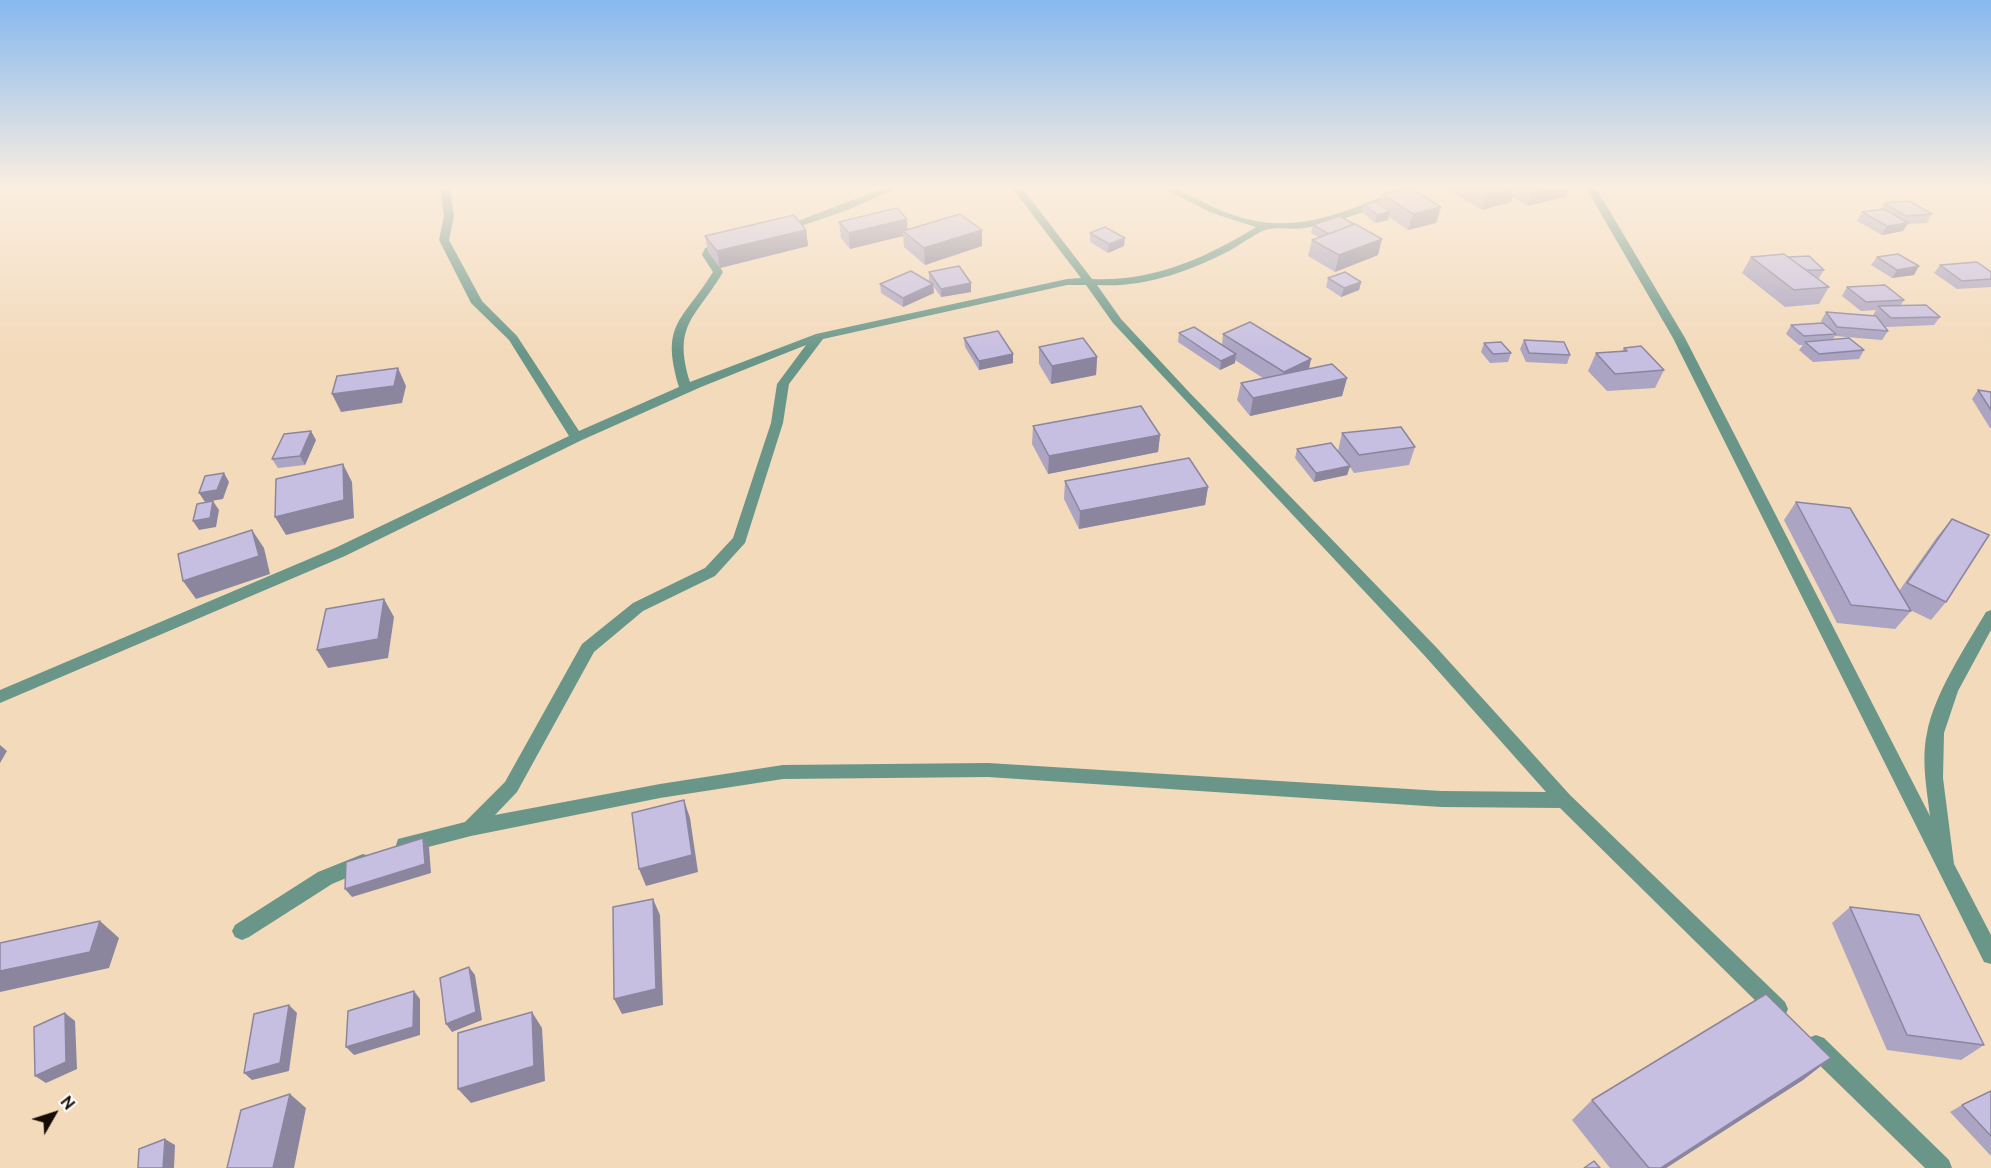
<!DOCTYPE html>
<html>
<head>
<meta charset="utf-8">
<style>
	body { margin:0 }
	#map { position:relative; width:1991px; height:1168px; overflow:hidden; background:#f3dabb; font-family:Ubuntu,sans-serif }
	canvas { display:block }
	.north { position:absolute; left:24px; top:1084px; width:60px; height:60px; -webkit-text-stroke:4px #fff; paint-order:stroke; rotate:51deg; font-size:16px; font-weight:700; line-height:24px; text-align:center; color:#150c03 }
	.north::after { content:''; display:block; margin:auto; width:21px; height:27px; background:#150c03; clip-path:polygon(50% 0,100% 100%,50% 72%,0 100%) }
</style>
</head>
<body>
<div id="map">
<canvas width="1991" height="1168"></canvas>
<div class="north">N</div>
</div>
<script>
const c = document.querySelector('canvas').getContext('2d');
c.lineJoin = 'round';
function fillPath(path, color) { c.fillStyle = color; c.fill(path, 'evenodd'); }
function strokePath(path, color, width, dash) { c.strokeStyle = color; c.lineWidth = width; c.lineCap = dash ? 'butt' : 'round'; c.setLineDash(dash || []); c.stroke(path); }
fillPath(new Path2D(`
	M440,188H450L454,216L449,240L482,301L517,336L579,431L679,387C660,323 682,322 713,272L702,255L705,248L727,242L732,245L713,252L712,255L723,272C696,318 672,324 690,382L816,334L1067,279L1081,278L1012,188H1022L1092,279C1152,282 1206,258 1256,227L1212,213L1162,188H1175C1201,201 1227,216 1256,221C1308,231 1357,207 1403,188H1417C1399,203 1329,224 1305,228C1293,230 1280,227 1269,229C1258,231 1239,246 1229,251C1188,272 1143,288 1097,285L1121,319L1189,392L1436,647L1570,795L1785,1002L1788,1009L1785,1016L1778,1019L1771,1016L1560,808L1441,807L988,777L783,779L660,798L471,836L405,853L398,851L396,845L398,839L465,822L505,782L582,644L633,603L705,568L733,538L771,423L777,384L806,345L701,387L582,440L345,556L0,703V690L335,548L569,436L509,340L471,303L439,240L444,216ZM1067,285H1086L1113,323L1424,655L1546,792L1441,791L988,763L783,765L660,784L495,815L517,792L594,652L643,611L715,576L745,543L783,423L789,384L823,339Z
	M884,188H897L848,210L786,231L777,229Z
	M1586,188H1596L1685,338L1930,816C1927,790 1921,760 1927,733C1934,694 1966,646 1986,612L1991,610V630L1958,691L1944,733L1943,778L1954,864L1991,935V964L1984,962L1673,338Z
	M363,854L370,856L372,862L370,868L332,884L249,937L242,940L235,937L232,931L235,925L318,872Z
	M1816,1035L1824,1038L1949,1160L1952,1168H1925L1808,1054L1805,1046L1808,1038Z`), '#699689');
fillPath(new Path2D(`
	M1445,188H1569L1566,197L1527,206L1512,197L1511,202L1482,210Z
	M1382,194L1441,207L1436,223L1408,230L1389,217L1388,220L1375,223L1362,212L1364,204H1379Z
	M1884,203L1932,214L1927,223L1908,224L1903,231L1882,235L1857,221L1862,212L1880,210Z
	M839,222L908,230H982V246L925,265L904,247L903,236L850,249L841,238Z
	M1354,224L1378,255L1335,272L1308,256L1312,240L1319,237L1311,233L1313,225Z
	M806,230L808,246L720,268L708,252L705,236Z
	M1090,233L1124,246L1108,253L1090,242Z
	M1751,257H1788L1824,270L1819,278H1817L1829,287L1819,304L1785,307L1742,273Z
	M1877,257L1919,266L1914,275L1892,278L1871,265Z
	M1940,265L1991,272V287L1957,289L1934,273Z
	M929,272L971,283V292L941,297L933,286L934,293L903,307L881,293L880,284L931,283L929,280Z
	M1328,278L1361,282L1359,290L1341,297L1326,287Z
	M1847,287L1904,300L1900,306L1940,317L1934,325L1886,327L1880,322L1888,331L1882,340L1835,336L1833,339L1864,350L1859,359L1813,362L1799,350L1803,345H1799L1786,334L1791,325L1822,323L1821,321L1826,312L1874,316L1873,315L1876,310L1861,311L1842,296Z
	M1179,333L1222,345L1223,334L1311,359L1309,369L1347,378L1342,396L1250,416L1237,400L1241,383L1263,378L1235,360V363L1220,370L1178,342Z
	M964,338L1013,363L979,370L965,347Z
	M1524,340L1570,355L1567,364L1526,362L1520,349Z
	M1484,343L1511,353L1508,362L1490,363L1481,352Z
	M1039,347L1097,357L1096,375L1051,384L1039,364Z
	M1624,348L1664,370L1655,388L1607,391L1588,371L1596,353L1622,351Z
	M1978,390L1991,392V428H1990L1972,399Z
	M1033,426L1160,435L1158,452L1048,474L1032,444Z
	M1342,433L1415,447L1409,465L1354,473L1350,467L1347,475L1314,482L1295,458L1297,449L1338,451Z
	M316,440L305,465L278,468L272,459Z
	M1065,481L1208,487L1205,505L1079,529L1064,499Z
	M1796,502L1899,591L1937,537L1952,519L1946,602L1931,620L1910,610L1911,611L1895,629L1837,623L1784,520Z
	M1850,907L1984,1045L1961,1060L1887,1050L1832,923Z
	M1831,1058L1803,1080L1666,1168H1610L1572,1120L1592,1100Z
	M1991,1091V1156L1950,1112L1962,1105Z`), '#aba4c2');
fillPath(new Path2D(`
	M1509,188H1515L1511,202L1482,210L1487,194Z
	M1542,188H1569L1566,197L1527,206L1533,190Z
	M1441,207L1436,223L1408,230L1413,214Z
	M1390,212L1388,220L1375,223L1377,215Z
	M907,219L908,235L903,231V236L850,249L849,233Z
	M1908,223L1903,231L1882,235L1887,226Z
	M806,230L808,246L720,268L717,251Z
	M982,230V246L925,265L924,248Z
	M1125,238L1124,246L1108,253L1109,244Z
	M1382,239L1378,255L1335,272L1339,255Z
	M1919,266L1914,275L1892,278L1897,270Z
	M1361,282L1359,290L1341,297L1344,288Z
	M971,283V292L941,297V289Z
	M933,284L934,293L903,307V298Z
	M1013,354V363L979,370V361Z
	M1236,354L1235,363L1220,370L1221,361Z
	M1097,357L1096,375L1051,384L1052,366Z
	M1311,359L1307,377L1281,389L1284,372Z
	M398,368L406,386L402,403L341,412L332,394Z
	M1347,378L1342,396L1250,416L1253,398Z
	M311,431L316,440L305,465L300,456Z
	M1160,435L1158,452L1048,474L1049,456Z
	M343,464L352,482L354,518L286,535L275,517Z
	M1350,466L1347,475L1314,482L1316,473Z
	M224,473L229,482L223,499L205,502L199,493Z
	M1208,487L1205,505L1079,529L1080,511Z
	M213,501L219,510L216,527L199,530L193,521Z
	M252,530L264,548L270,574L196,599L183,581Z
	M384,599L394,617L388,658L328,668L317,650Z
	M0,745L7,751L0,763Z
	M684,800L690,818L698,872L646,886L639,869Z
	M423,838L429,847L431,873L352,897L345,889Z
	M653,899L660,915L663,1005L622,1014L614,999Z
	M100,921L119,938L109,968L0,992V971Z
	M469,967L475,975L482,1020L452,1032L446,1024Z
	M414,991L420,999V1035L354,1055L346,1047Z
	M289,1005L297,1013L289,1071L252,1080L244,1073Z
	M532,1012L542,1028L545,1081L471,1103L458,1089Z
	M65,1013L75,1021L77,1069L46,1083L35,1076Z
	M1831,1058L1803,1080L1666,1168H1661Z
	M290,1094L306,1108L294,1168H273Z
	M165,1139L175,1145L174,1168H162Z`), '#8b869e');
const building = new Path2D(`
	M1405,188H1411L1441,207L1413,214L1382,194Z
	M1477,188H1509L1487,194Z
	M1530,188H1542L1533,190Z
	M1909,201L1932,214L1906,216L1884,203Z
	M1376,202L1390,212L1377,215L1364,204Z
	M897,208L907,219L849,233L839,222Z
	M1884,209L1908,223L1887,226L1862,212Z
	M960,214L982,230L924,248L903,231Z
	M794,215L806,230L717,251L705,236Z
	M1339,216L1354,224L1329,234L1313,225Z
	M1355,224L1382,239L1339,255L1312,240Z
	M1105,227L1125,238L1109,244L1090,233Z
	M1784,254L1829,287L1794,290L1751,257Z
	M1898,254L1919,266L1897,270L1877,257Z
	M1809,256L1824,270H1806L1788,257Z
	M1977,262L1991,272V279L1962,281L1940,265Z
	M959,266L971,283L941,289L929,272Z
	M911,271L933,284L903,298L880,284Z
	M1345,272L1361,282L1344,288L1328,278Z
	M1885,285L1904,300L1866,302L1847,287Z
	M1926,305L1940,317L1891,318L1878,306Z
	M1826,312L1876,316L1888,331L1837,327Z
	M1250,322L1311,359L1284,372L1223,334Z
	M1823,323L1836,334L1804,336L1791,325Z
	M1194,327L1236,354L1221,361L1179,333Z
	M998,331L1013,354L979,361L964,338Z
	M1083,338L1097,357L1052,366L1039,347Z
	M1849,338L1864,350L1819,354L1805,342Z
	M1524,340L1564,342L1570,355L1529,353Z
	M1501,342L1511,353L1493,354L1484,343Z
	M1641,346L1664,370L1615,374L1596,353L1627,351L1624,348Z
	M1332,364L1347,378L1253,398L1241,383Z
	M398,368L394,386L332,394L337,376Z
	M1978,390L1991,392V410Z
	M1141,406L1160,435L1049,456L1033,426Z
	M1401,427L1415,447L1359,455L1342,433Z
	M311,431L300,456L272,459L284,434Z
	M1331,443L1350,466L1316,473L1297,449Z
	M1189,458L1208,487L1080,511L1065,481Z
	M343,464L344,500L275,517L276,479Z
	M224,473L217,490L199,493L205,476Z
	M213,501L210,518L193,521L197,504Z
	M1796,502L1850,508L1911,611L1851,605Z
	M1952,519L1989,535L1946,602L1907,583Z
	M252,530L259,556L183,581L178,554Z
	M384,599L378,639L317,650L326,609Z
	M684,800L692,855L639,869L632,813Z
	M423,838L425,864L345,889L346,862Z
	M653,899L656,989L614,999L613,907Z
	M1850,907L1919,915L1984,1045L1907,1035Z
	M100,921L90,952L0,971V943Z
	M469,967L476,1012L446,1024L440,978Z
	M414,991L413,1027L346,1047L348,1011Z
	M1766,994L1831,1058L1661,1168H1649L1592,1100Z
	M289,1005L280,1063L244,1073L254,1014Z
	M532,1012L534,1066L458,1089V1033Z
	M65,1013L66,1062L35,1076L34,1027Z
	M1991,1091V1136L1962,1105Z
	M290,1094L273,1168H227L241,1110Z
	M165,1139L163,1168H138L139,1149Z
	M1594,1161L1600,1168H1584Z`);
fillPath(building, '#c7bfe2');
strokePath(building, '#8b869e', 1.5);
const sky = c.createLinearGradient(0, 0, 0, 352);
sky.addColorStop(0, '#86b8ef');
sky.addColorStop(0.53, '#faeee0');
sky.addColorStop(1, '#faeee000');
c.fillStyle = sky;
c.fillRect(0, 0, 1991, 352);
</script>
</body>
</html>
